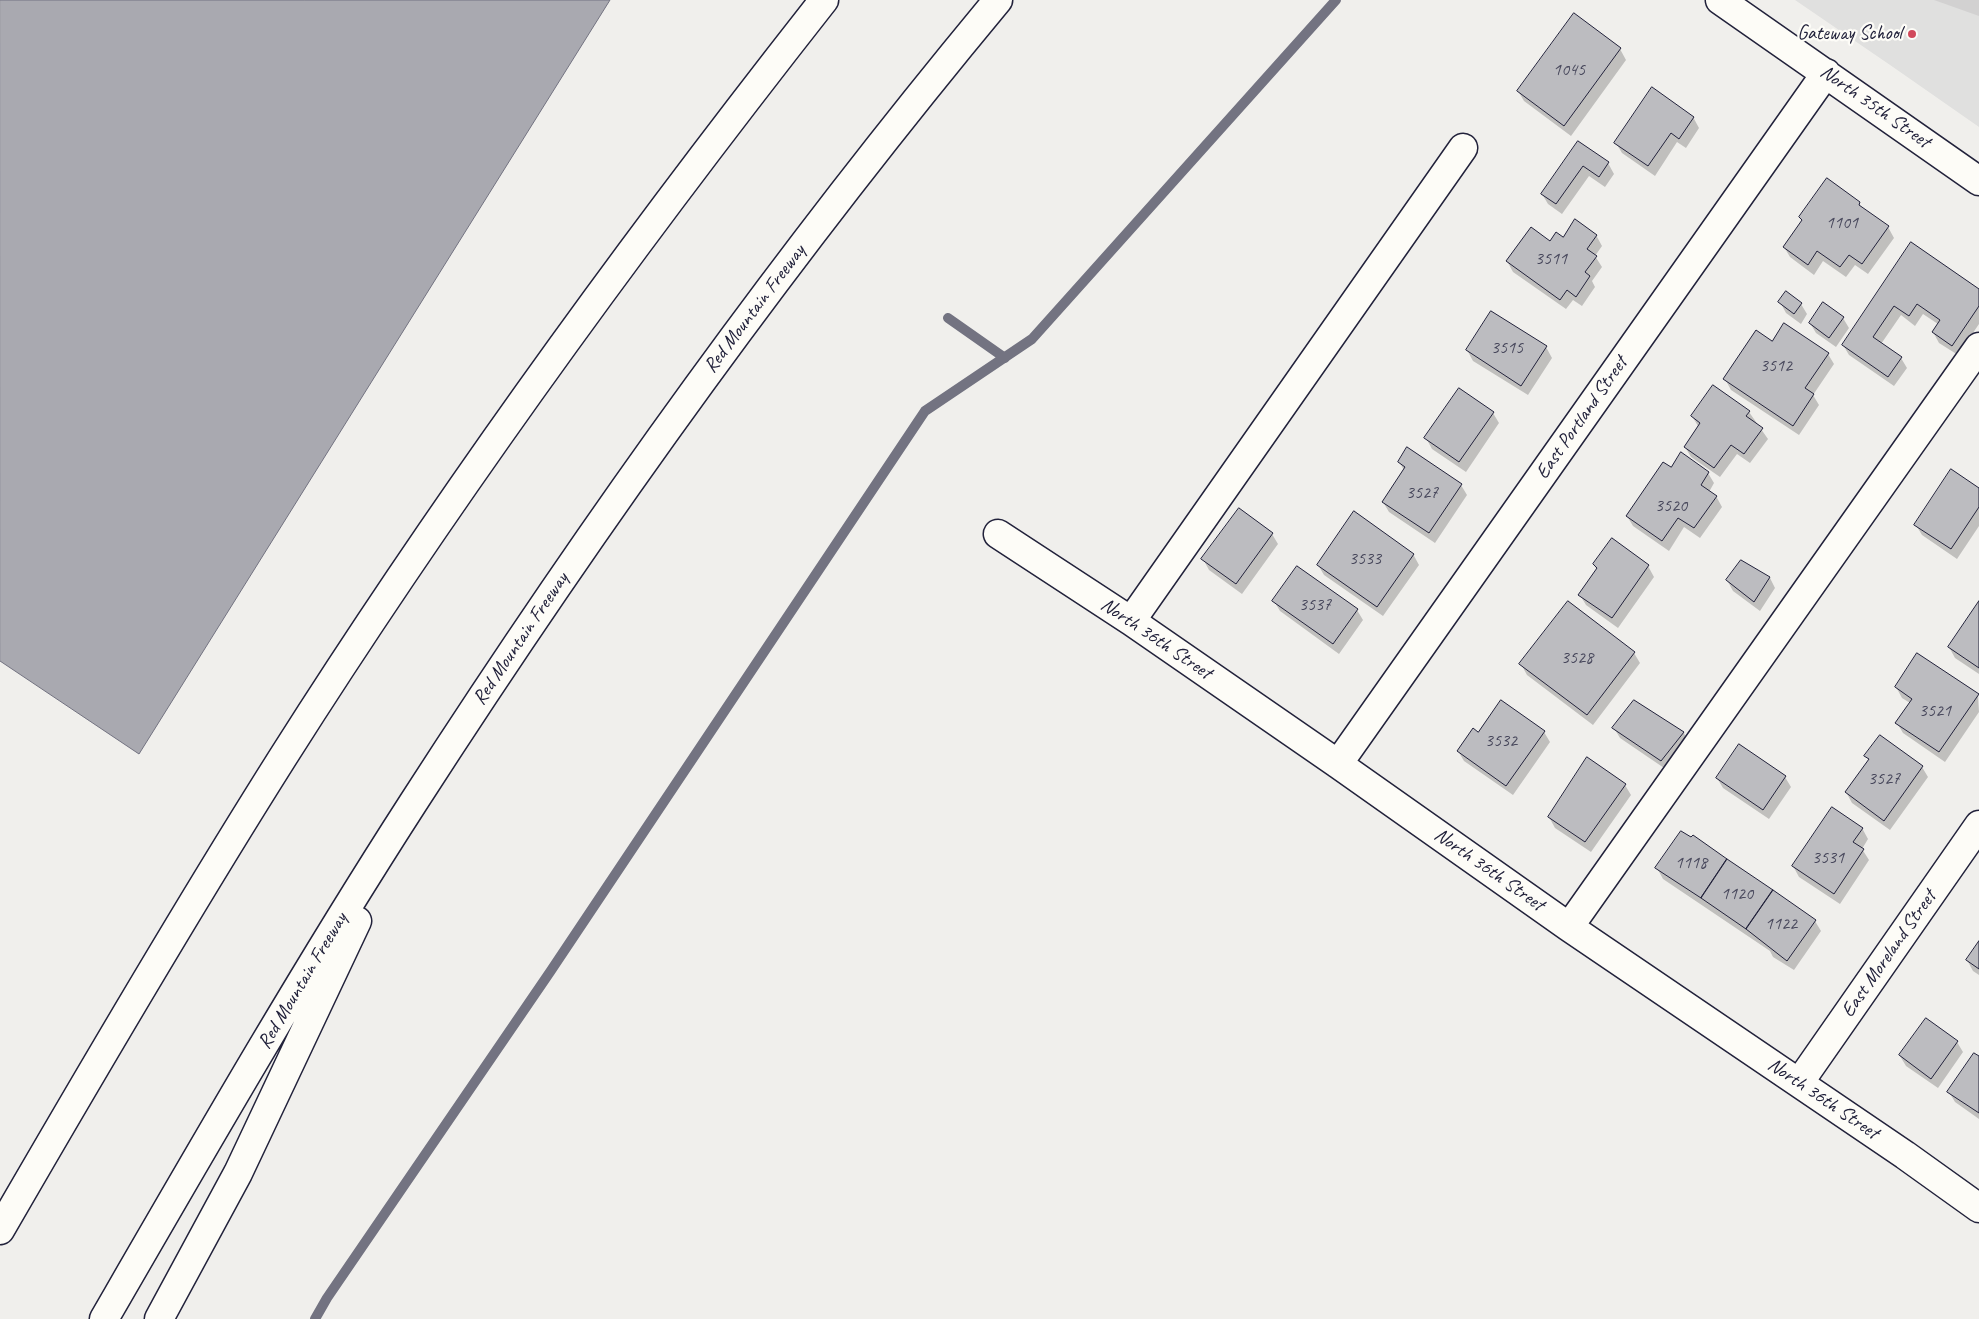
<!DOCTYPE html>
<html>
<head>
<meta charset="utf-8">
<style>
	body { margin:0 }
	canvas { display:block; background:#f0efec }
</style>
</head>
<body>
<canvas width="1979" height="1319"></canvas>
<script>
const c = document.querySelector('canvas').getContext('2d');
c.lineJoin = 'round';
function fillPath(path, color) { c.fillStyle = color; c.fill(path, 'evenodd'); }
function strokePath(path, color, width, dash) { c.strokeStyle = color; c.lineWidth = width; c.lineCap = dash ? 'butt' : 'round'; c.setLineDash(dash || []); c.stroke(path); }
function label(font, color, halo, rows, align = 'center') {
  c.font = font + ' Caveat,sans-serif'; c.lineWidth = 4.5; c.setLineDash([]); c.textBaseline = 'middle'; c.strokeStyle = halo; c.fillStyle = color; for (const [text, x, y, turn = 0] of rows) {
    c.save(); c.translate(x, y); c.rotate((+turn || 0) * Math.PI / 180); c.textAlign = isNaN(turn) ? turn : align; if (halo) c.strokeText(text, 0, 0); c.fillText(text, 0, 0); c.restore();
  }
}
fillPath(new Path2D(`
	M1795,0H1979V127L1893,67Z`), '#e0e0df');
fillPath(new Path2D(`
	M1934,0H1979V16Z`), '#d2d1d1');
const water = new Path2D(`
	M0,0H610L139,754L0,661Z`);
fillPath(water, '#a9a9b0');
strokePath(water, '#737381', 1);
fillPath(new Path2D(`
	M1574,15L1620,49L1626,60L1571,136L1524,101L1518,91Z
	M1693,117L1699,128L1686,148L1677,142L1655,176L1622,153L1616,143Z
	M1578,142L1608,163L1614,174L1605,187L1589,176L1562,214L1548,204L1542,194Z
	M1859,203L1862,209L1888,227L1894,238L1868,274L1855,265L1846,277L1823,261L1814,275L1790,257L1784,247L1802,221L1800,217Z
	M1596,235L1602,246L1595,256L1602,267L1592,281L1595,287L1582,306L1573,300L1566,309L1513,272L1507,261L1563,239Z
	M1911,244L1979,290V324L1958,355L1939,343L1933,332L1938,324L1923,314L1915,326L1901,315L1881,344L1901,358L1907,368L1894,386L1849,355L1843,345Z
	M1780,302L1801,304L1807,314L1801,324L1786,313Z
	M1823,304L1843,318L1849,328L1836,347L1816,333L1810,323Z
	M1492,312L1546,347L1552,358L1528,395L1473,361L1467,350Z
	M1772,343L1828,354L1834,364L1813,395L1819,405L1799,435L1731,390L1725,379Z
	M1749,412L1768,439L1750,463L1737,454L1720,477L1691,457L1685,447L1698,426L1692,416Z
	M1493,413L1499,423L1466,472L1432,449L1426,438Z
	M1681,454L1708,473L1714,483L1709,492L1716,496L1722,507L1700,538L1684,527L1669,551L1633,526L1627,516L1671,469Z
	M1399,462L1461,485L1467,495L1435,543L1389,512L1383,502L1404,470Z
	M1979,489V526L1957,559L1922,535L1916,525Z
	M1272,534L1278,544L1242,594L1209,570L1203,559Z
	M1612,540L1648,566L1654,577L1618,628L1586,605L1580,595L1597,570L1594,565Z
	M1413,554L1419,565L1383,616L1324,575L1318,565Z
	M1770,578L1775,588L1760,611L1733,591L1727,580Z
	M1274,601L1357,610L1363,620L1339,654L1280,611Z
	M1979,603V674L1955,658L1949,647Z
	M1634,653L1640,663L1593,725L1527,675L1521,664Z
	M1896,687L1978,695L1979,712L1945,762L1903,733L1897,723L1910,703L1902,698Z
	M1634,701L1684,733L1689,744L1667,770L1620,738L1614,728Z
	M1544,732L1550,742L1513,795L1464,761L1458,751L1479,733Z
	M1866,756L1922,767L1928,777L1890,830L1852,803L1846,792L1869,761Z
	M1785,777L1791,787L1769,819L1723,788L1717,778Z
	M1625,785L1631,795L1591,852L1555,828L1549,817Z
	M1862,828L1868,839L1862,849L1869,860L1840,904L1799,877L1793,866Z
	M1657,868L1815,921L1821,931L1794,970L1773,957L1770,951L1663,879Z
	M1979,943V975L1973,971L1967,960Z
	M1926,1020L1957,1042L1963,1052L1938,1088L1906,1066L1900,1056Z
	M1979,1058V1119L1955,1102L1949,1092Z`), '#0003');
strokePath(new Path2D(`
	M948,318L1005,358
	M315,1319L327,1298L550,972L925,411L1032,339L1336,0`), '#737381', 10);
const building = new Path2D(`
	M1574,13L1621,48L1564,126L1517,91Z
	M1652,87L1694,117L1679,139L1671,133L1648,166L1614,143Z
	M1578,141L1609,162L1599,177L1583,166L1556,204L1541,194Z
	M1827,178L1860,202L1859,205L1889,226L1862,264L1849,255L1840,267L1817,251L1808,265L1783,247L1802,220L1799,217Z
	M1575,219L1597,235L1587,249L1597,256L1585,272L1590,276L1576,297L1567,290L1560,300L1506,261L1531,227L1550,241L1556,232L1563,237Z
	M1911,242L1979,289V306L1952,346L1932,332L1940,320L1917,304L1909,316L1894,306L1873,337L1902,357L1888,377L1842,345Z
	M1786,291L1802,303L1794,314L1778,302Z
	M1823,302L1844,317L1829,338L1809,323Z
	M1491,311L1547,346L1521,386L1466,350Z
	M1784,323L1829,353L1805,388L1814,394L1793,426L1723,379L1756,330L1772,341Z
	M1713,385L1750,411L1746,416L1763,428L1744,454L1731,445L1714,468L1684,447L1700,423L1691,416Z
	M1459,388L1494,412L1459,462L1424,438Z
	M1407,447L1462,484L1429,533L1382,502L1405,467L1398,462Z
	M1681,452L1709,472L1701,485L1717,496L1694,528L1678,518L1662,541L1626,516L1663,462L1671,467Z
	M1951,469L1979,488V507L1951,549L1914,525Z
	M1239,508L1273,533L1236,584L1201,559Z
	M1354,511L1414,554L1377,607L1317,565Z
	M1612,538L1649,565L1612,618L1578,595L1597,568L1593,564Z
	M1741,560L1770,577L1754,602L1726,580Z
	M1297,566L1358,609L1333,644L1272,601Z
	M1568,601L1635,652L1587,715L1519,664Z
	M1979,601V668L1948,647Z
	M1917,653L1979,694L1939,752L1895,723L1912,699L1895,687Z
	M1501,700L1545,731L1506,786L1457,751L1473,728L1478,732Z
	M1634,700L1684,732L1661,761L1612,728Z
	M1880,735L1923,766L1884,821L1845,792L1869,759L1864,756Z
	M1739,744L1786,776L1763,810L1716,778Z
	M1587,757L1626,784L1585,842L1548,817Z
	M1832,807L1863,828L1853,842L1864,849L1834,894L1792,866Z
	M1681,831L1691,837L1693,835L1727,859L1701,898L1655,868Z
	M1727,859L1773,890L1746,929L1701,898Z
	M1773,890L1816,920L1787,961L1746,929Z
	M1979,941V969L1966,960Z
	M1926,1018L1958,1041L1931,1079L1899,1055Z
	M1974,1053L1979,1056V1113L1947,1092Z`);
fillPath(building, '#bcbcc0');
strokePath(building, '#22223b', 1);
const minor = new Path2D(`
	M1720,0L1979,181
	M998,534L1131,621L1338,764L1569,927L1905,1155L1979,1208
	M1131,621L1463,148
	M1338,764L1826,73
	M1569,927L1979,347
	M1799,1083L1979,825`);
const highway = new Path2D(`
	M0,1230C92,1071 185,912 283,757C449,495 632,244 824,0
	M104,1319C204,1146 304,972 413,803C592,525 786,255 998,0
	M159,1319L238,1173L357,921`);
strokePath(minor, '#22223b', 31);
strokePath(highway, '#22223b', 31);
strokePath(minor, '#fdfcf7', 28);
strokePath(highway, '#fdfcf7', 28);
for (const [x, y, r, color] of [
	[1912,34,5,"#d1495b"]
]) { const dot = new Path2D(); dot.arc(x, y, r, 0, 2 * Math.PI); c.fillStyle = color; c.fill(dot); strokePath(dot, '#fdfcf7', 2); }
label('18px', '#48485c', null, [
	["1045",1569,70],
	["1101",1842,223],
	["3511",1551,259],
	["3515",1507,348],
	["3512",1776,366],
	["3527",1422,493],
	["3520",1671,506],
	["3533",1365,559],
	["3537",1315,605],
	["3528",1577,658],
	["3521",1935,711],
	["3532",1501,741],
	["3527",1884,779],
	["3531",1828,858],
	["1118",1691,863],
	["1120",1737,894],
	["1122",1781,924]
]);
label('20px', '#22223b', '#fdfcf7', [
	["Gateway School",1902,34]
], 'right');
label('20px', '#22223b', '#fdfcf7', [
	["North 35th Street",1875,107,35],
	["Red Mountain Freeway",755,309,-53],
	["East Portland Street",1582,418,-55],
	["Red Mountain Freeway",521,639,-56],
	["North 36th Street",1156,639,34],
	["North 36th Street",1489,870,35],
	["East Moreland Street",1889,954,-55],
	["Red Mountain Freeway",303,981,-59],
	["North 36th Street",1823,1099,34]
]);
</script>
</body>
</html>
